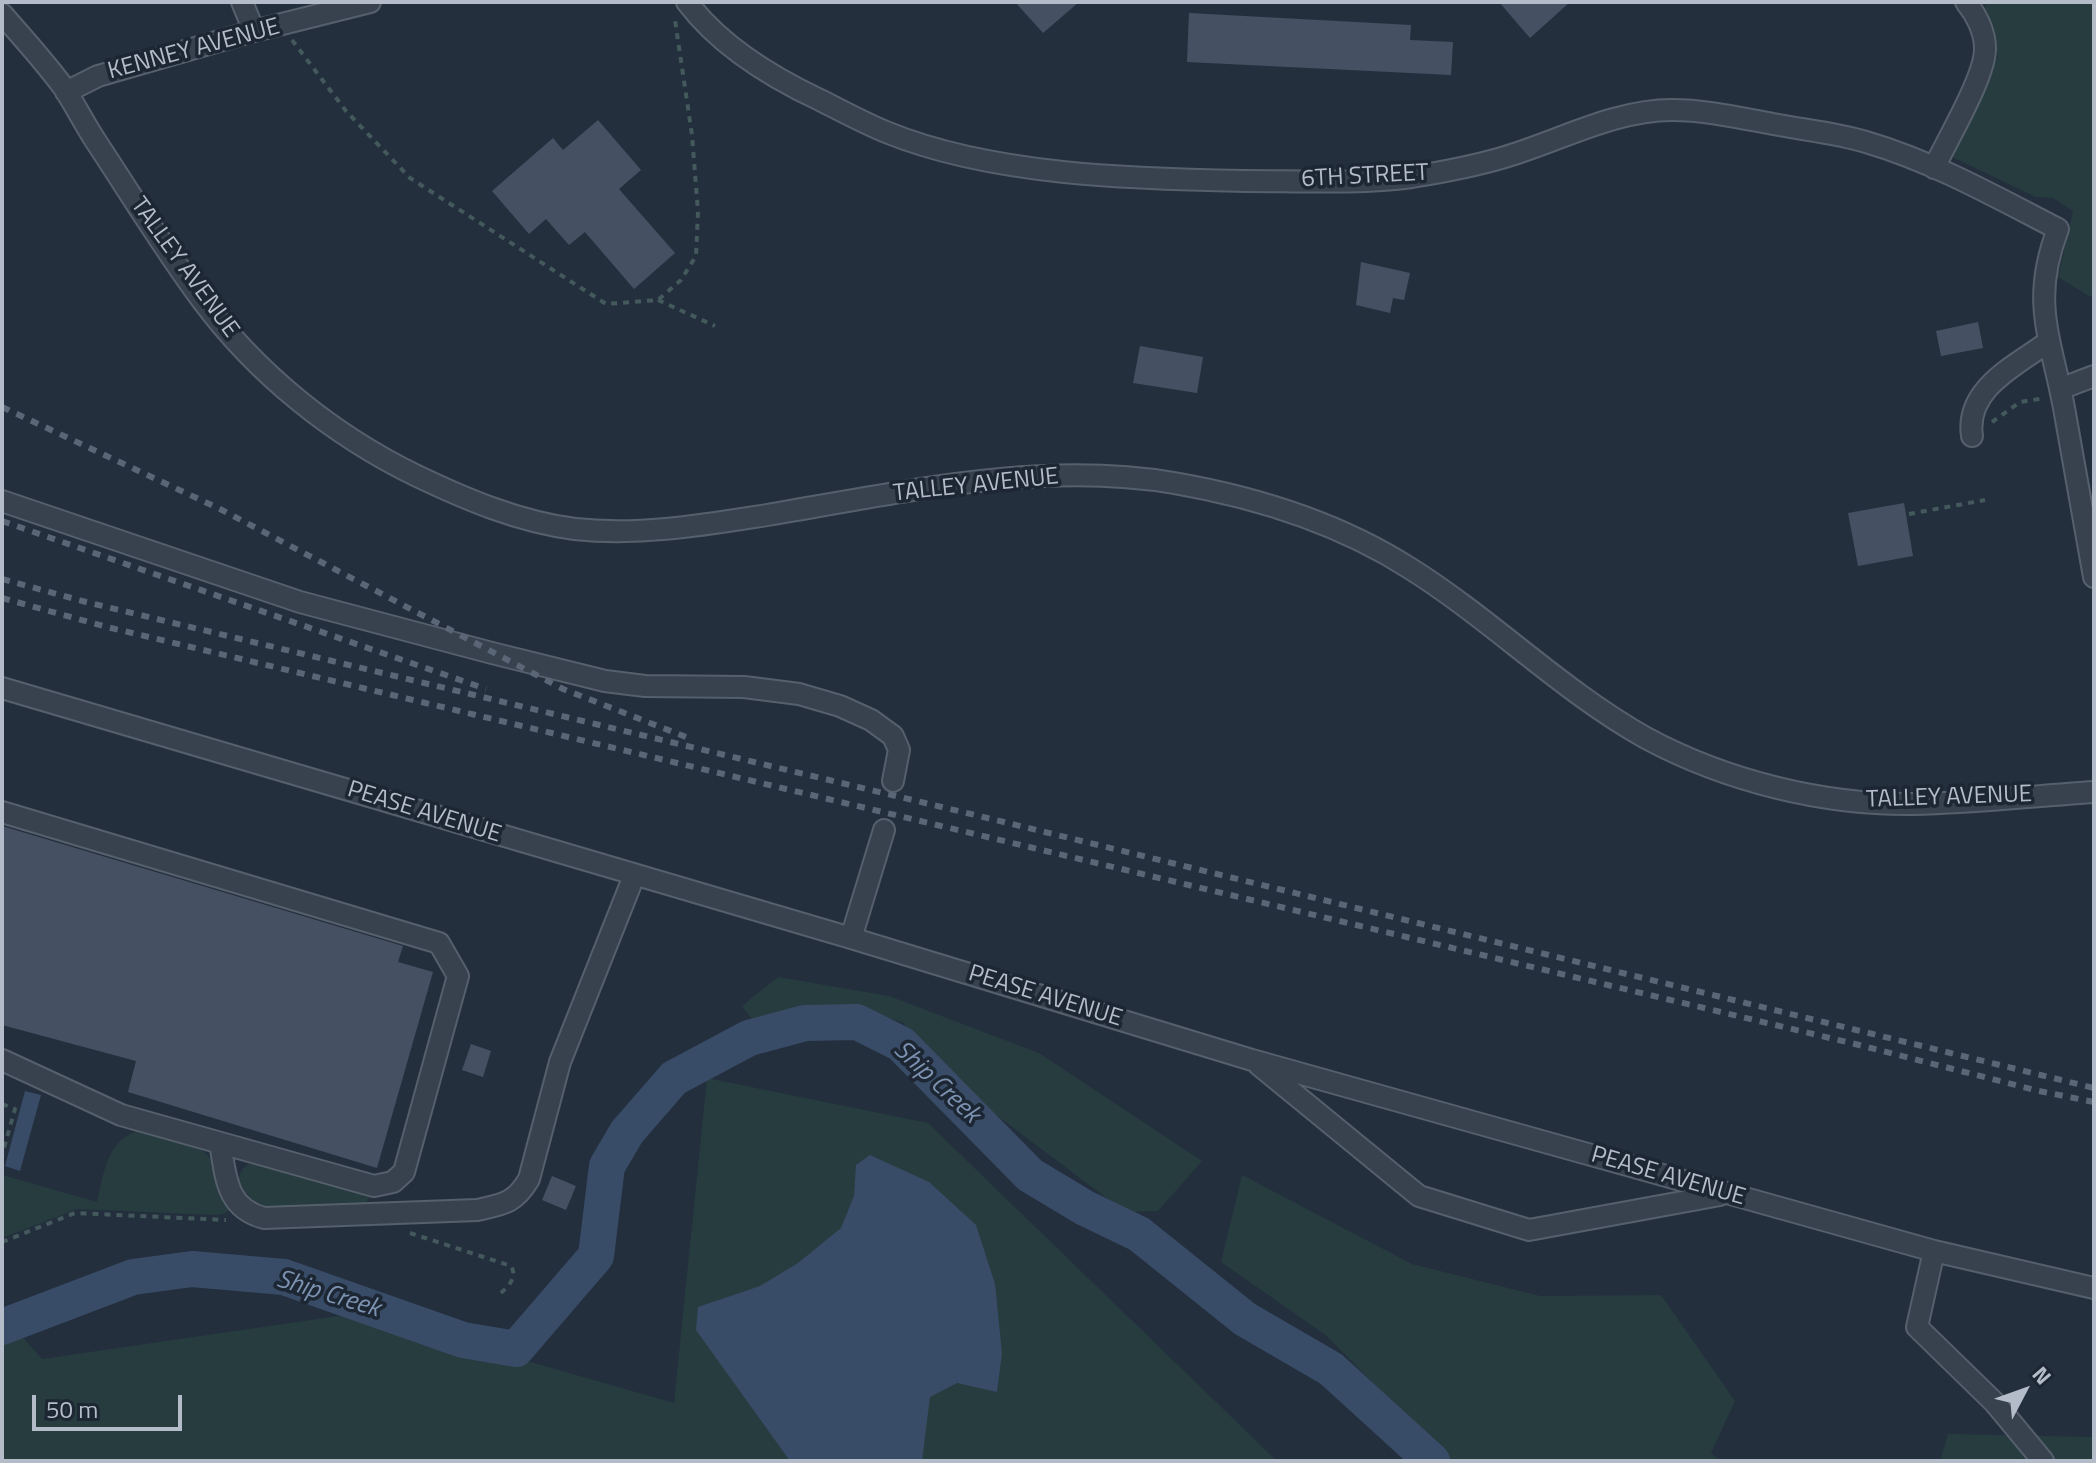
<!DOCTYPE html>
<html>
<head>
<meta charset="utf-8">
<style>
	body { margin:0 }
	#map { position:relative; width:2096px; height:1463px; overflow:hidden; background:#242f3e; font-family:"Titillium Web",sans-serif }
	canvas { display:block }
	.frame { position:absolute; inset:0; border:4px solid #b4bcc9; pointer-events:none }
	.north { position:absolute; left:1984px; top:1351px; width:80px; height:80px; -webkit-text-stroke:6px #1d2633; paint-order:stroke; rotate:49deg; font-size:22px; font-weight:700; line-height:32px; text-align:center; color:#b4bcc9 }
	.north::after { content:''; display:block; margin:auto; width:28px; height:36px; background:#b4bcc9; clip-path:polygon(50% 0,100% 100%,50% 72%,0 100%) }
	.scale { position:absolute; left:32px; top:1395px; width:150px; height:36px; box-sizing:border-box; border:4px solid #b4bcc9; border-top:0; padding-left:10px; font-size:24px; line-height:28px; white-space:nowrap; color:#b4bcc9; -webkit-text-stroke:6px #1d2633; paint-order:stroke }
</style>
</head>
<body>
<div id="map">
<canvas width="2096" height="1463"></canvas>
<div class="frame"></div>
<div class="north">N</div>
<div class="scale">50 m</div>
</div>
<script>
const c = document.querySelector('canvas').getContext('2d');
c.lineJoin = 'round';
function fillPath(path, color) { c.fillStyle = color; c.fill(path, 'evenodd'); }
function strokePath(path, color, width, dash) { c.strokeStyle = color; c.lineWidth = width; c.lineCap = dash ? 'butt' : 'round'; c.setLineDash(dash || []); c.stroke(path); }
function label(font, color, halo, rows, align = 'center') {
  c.font = font + ' "Titillium Web",sans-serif'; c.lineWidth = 7; c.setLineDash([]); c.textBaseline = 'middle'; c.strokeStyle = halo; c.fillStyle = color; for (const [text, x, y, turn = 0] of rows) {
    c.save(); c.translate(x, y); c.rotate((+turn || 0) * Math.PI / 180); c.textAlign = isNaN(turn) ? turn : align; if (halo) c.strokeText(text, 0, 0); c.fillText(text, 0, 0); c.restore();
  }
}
fillPath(new Path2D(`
	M1984,2H2094V295L2089,296L2058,277L2073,211L2053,198L2036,197L1948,155L1998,56Z
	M778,977L889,996L1039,1053L1202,1161L1158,1211L1125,1212L979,1102L912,1046L904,1023L868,1011L807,1006L754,1022L742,1006Z
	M707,1078L928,1123L1277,1461H2V1341L20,1334L42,1359L359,1313L674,1403Z
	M141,1130C160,1135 206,1141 212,1163C219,1187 211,1187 230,1209L224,1214L216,1215L77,1209L2,1238V1175L97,1202C104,1173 107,1138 141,1130Z
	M254,1161L332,1182L370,1196L365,1204L266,1207L252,1200L238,1182C240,1170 244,1166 254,1161Z
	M1242,1175L1412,1264L1540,1296L1661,1295L1735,1401L1711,1453L1721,1461H1449L1327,1336L1221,1262Z
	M1948,1434L2094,1437V1461H1940Z`), '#263c3f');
fillPath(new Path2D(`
	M25,1091L41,1095L20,1171L5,1166Z
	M870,1155L929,1182L976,1225L995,1284L1002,1353L997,1392L957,1383L930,1397L922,1461H790L696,1330L698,1307L760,1286L798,1263L841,1228L854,1196L856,1165Z`), '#394c67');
strokePath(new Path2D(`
	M2,1327L133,1277L192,1269L284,1277L463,1340L516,1349L596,1256L607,1166L627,1132L674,1078L749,1038L805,1023L857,1022L901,1044L1030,1175L1085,1208L1139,1234L1245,1319L1331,1369L1432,1461`), '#394c67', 36);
fillPath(new Path2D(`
	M1015,2H1079L1043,33Z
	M1499,2H1570L1530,38Z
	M1189,13L1411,25L1410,40L1453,42L1451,75L1187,62Z
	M598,120L641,170L619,189L675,253L634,289L585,232L569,245L546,219L529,234L492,191L553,138L563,150Z
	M1361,262L1410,273L1404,300L1393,298L1390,313L1356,305Z
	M1978,322L1983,348L1941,356L1936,331Z
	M1140,346L1203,357L1197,393L1133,383Z
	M1904,503L1913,556L1858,566L1848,513Z
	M2,826L403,946L398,962L433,972L377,1168L128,1092L136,1061L2,1025Z
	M471,1044L491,1051L483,1077L462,1070Z
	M552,1176L576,1186L566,1210L542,1200Z`), '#455162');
const minor = new Path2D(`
	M242,2L254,31
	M687,2C720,46 771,77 820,100C842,111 864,123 886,132C991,175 1132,179 1245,181C1300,181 1358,184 1412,177C1443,172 1475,166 1505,157C1559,141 1614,110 1672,110C1706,110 1740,118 1773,124C1804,130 1837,133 1866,142C1934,162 1996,197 2058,229C2030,302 2051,338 2064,408C2074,465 2084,521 2094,577
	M2,14C23,38 45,62 64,88C75,105 84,123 95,140C130,193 164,249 202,300C257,374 333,435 415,475C465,499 519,522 575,529C639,536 703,525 767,515C900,493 1039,460 1174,483C1255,497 1341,524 1411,569C1492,620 1562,691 1646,738C1726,781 1823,805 1913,804C1973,803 2034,796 2094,792
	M66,92L98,76L254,31L370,2
	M1934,168C1947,140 1986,75 1985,48C1985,32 1976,14 1966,2
	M2060,389L2094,376
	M1972,436C1965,389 2015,366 2048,342
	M2,501L300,602L492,653L605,681L645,686L744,687L799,694L840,706L871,720L893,736L899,750L893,781
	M2,688L851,938L1252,1060L1934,1251L2094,1288
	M2,812L439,943L458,976L404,1172L393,1182L374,1186L121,1115L2,1060
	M851,938L884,830
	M1259,1065L1419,1196L1529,1230L1720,1195
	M220,1143C226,1177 226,1208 264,1218L477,1210C504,1204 515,1203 529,1179L560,1062L634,876
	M1934,1251L1917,1327L1995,1403L2043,1461`);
strokePath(minor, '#565f6c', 24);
strokePath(new Path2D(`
	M292,40L346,111L410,178L606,304L658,300L681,280L696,256L698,212L692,135L675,20
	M658,300L715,326
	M1992,422L2020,402L2045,398
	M1909,514L1985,500
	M2,1104L15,1109L2,1155
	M410,1233L511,1266C518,1278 508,1286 499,1295
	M2,1242L75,1213L226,1220
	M350,1461H371`), '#44595c', 4, [6, 6]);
strokePath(minor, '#38414e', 20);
strokePath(new Path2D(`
	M2,407L220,509L563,689L686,737
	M2,521L486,689
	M2,579L86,602L971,814L2094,1088
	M2,598L107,627L1855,1044L2039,1091L2094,1102`), '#5a6575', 6, [8, 8]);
label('24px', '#b4bcc9', '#1d2633', [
	["KENNEY AVENUE",194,50,-15],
	["6TH STREET",1365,177,-3],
	["TALLEY AVENUE",184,268,54],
	["TALLEY AVENUE",976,486,-6],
	["TALLEY AVENUE",1949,798,-2],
	["PEASE AVENUE",424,813,17],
	["PEASE AVENUE",1045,997,17],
	["PEASE AVENUE",1668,1177,16]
]);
label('italic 26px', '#7c92b1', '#1d2633', [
	["Ship Creek",936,1083,43],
	["Ship Creek",328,1295,17]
]);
</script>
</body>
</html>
